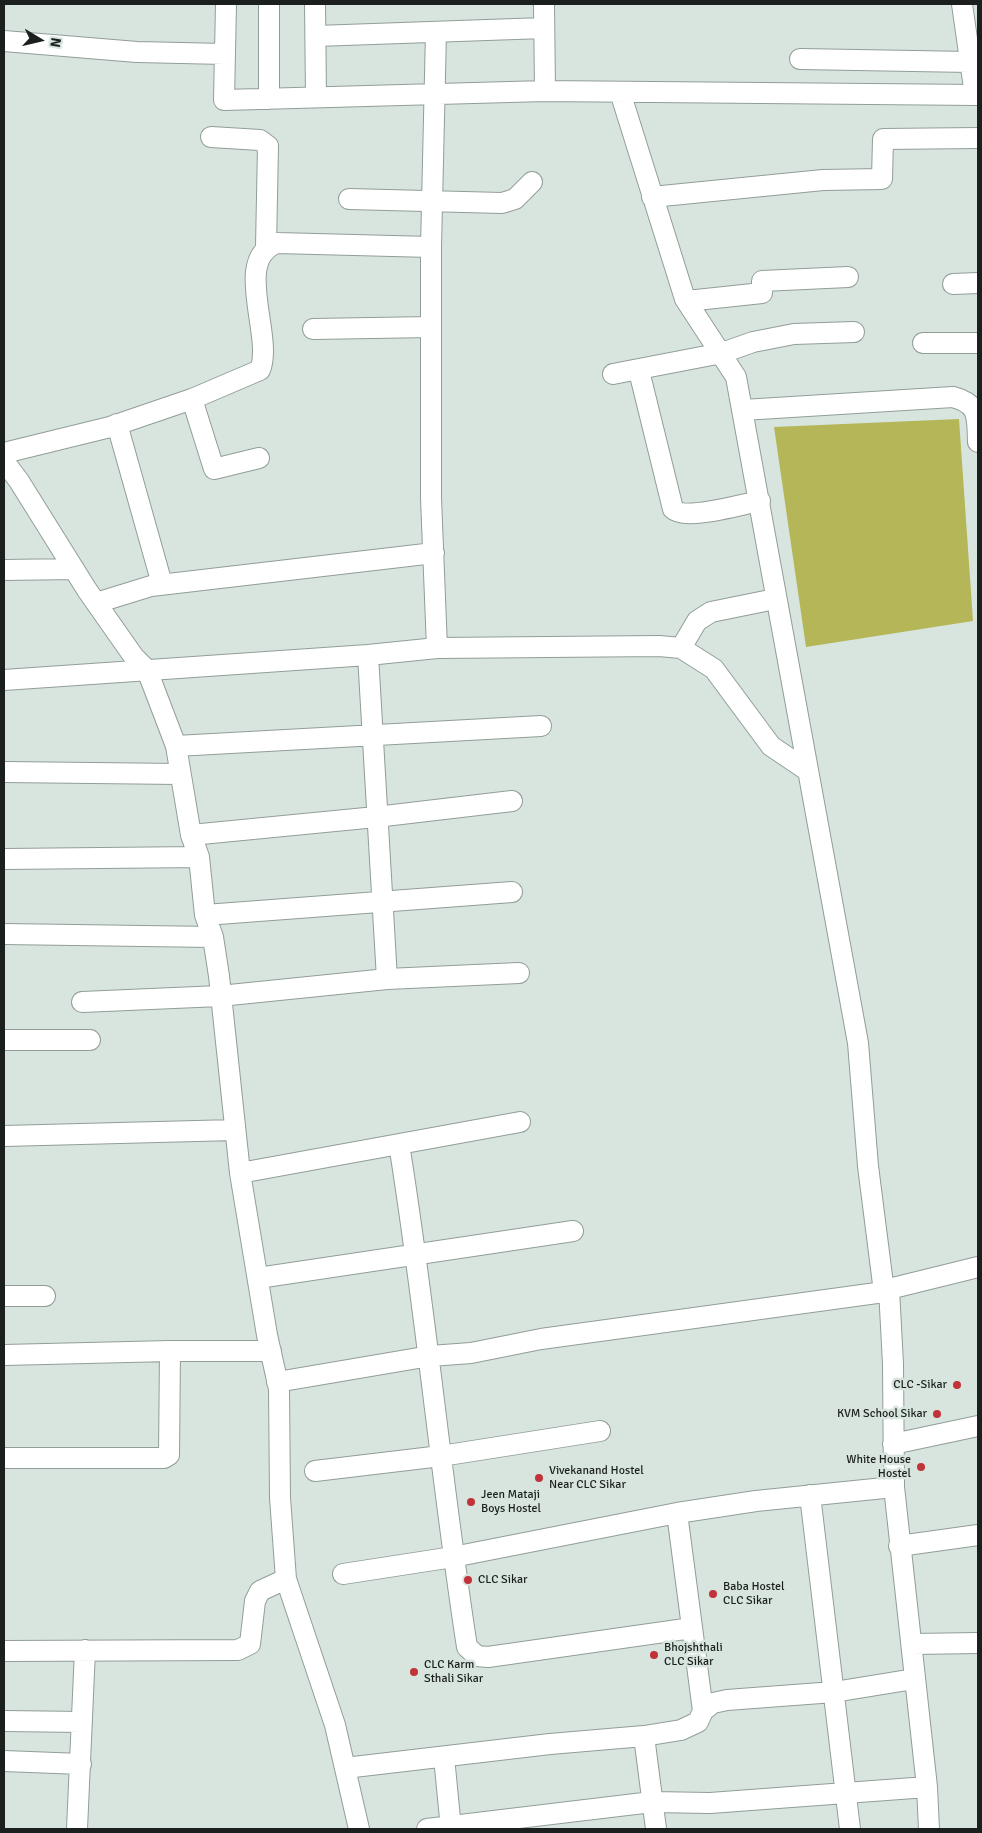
<!DOCTYPE html>
<html>
<head>
<meta charset="utf-8">
<style>
	body { margin:0 }
	#map { position:relative; width:982px; height:1833px; overflow:hidden; background:#d8e5df; font-family:Signika,sans-serif }
	canvas { display:block }
	.frame { position:absolute; inset:0; border:5px solid #1b201e; pointer-events:none }
	.north { position:absolute; left:15px; top:15px; width:50px; height:50px; -webkit-text-stroke:4px #d8e5df; paint-order:stroke; rotate:99deg; font-size:14px; font-weight:700; line-height:20px; text-align:center; color:#1b201e }
	.north::after { content:''; display:block; margin:auto; width:18px; height:22px; background:#1b201e; clip-path:polygon(50% 0,100% 100%,50% 72%,0 100%) }
</style>
</head>
<body>
<div id="map">
<canvas width="982" height="1833"></canvas>
<div class="frame"></div>
<div class="north">N</div>
</div>
<script>
const c = document.querySelector('canvas').getContext('2d');
c.lineJoin = 'round';
function fillPath(path, color) { c.fillStyle = color; c.fill(path, 'evenodd'); }
function strokePath(path, color, width, dash) { c.strokeStyle = color; c.lineWidth = width; c.lineCap = dash ? 'butt' : 'round'; c.setLineDash(dash || []); c.stroke(path); }
function label(font, color, halo, rows, align = 'center') {
  c.font = font + ' Signika,sans-serif'; c.lineWidth = 5; c.setLineDash([]); c.textBaseline = 'middle'; c.strokeStyle = halo; c.fillStyle = color; for (const [text, x, y, turn = 0] of rows) {
    c.save(); c.translate(x, y); c.rotate((+turn || 0) * Math.PI / 180); c.textAlign = isNaN(turn) ? turn : align; if (halo) c.strokeText(text, 0, 0); c.fillText(text, 0, 0); c.restore();
  }
}
fillPath(new Path2D(`
	M959,419L973,621L806,647L774,427Z`), '#b5b658');
const minor = new Path2D(`
	M226,4L224,100L545,91L978,95
	M269,4V99
	M315,4L316,97
	M544,4L545,91
	M962,4L975,95
	M316,36L544,28
	M4,41L137,52L225,54
	M800,59L970,62
	M620,92L685,299L736,377L858,1043L868,1166L884,1292
	M211,137L260,140L268,146L266,247
	M652,197L823,180L882,179L883,139L978,138
	M349,199L502,203L515,199L532,182
	M953,284L978,283
	M687,301L762,293V281L848,277
	M313,329L431,327
	M923,343H978
	M639,371L673,509C685,521 742,504 760,501
	M613,374L722,353L753,342L794,334L854,332
	M192,399L260,370C274,336 232,259 277,243L431,247
	M743,410L953,397C980,404 977,418 978,442
	M117,424L162,584
	M4,453L110,427L192,399L214,469L259,458
	M4,461L19,481L87,590L134,657L147,670L176,746L191,835L199,857L205,915L213,937L219,976L240,1173L267,1335L279,1389L280,1498L286,1579L335,1725L359,1829
	M4,570L74,569
	M96,603L151,586L434,553
	M437,648L659,646L681,648L714,669L771,746L808,771
	M681,648L697,621L711,612L775,599
	M368,655L387,979
	M4,680L368,655L437,648L431,498V247L436,32
	M176,746L541,726
	M4,772L180,774
	M191,835L376,817L512,801
	M4,859L199,857
	M205,915L512,892
	M4,934L213,937
	M82,1002L220,996L387,979L519,973
	M4,1040H90
	M4,1136L235,1130
	M399,1144C426,1311 441,1480 467,1647L477,1656L488,1657L692,1628
	M240,1173L520,1122
	M258,1278L573,1231
	M889,1289L893,1364L894,1487L927,1787L929,1829
	M4,1296H45
	M4,1355L170,1351H271
	M277,1382L430,1356L471,1353L541,1339L884,1292L889,1289L978,1267
	M893,1444L978,1426
	M4,1458H164L169,1455L170,1351
	M315,1471L441,1456L600,1431
	M810,1495L850,1829
	M677,1513L703,1711
	M899,1546L978,1535
	M343,1574L453,1557L677,1513L756,1501L894,1487
	M912,1644L978,1643
	M4,1651L238,1650L250,1644L255,1601L260,1591L286,1579
	M4,1721L82,1722
	M644,1736L656,1829
	M444,1757L451,1829
	M4,1761L81,1764
	M345,1768L550,1744L644,1736L681,1730L698,1722L703,1711L713,1703L727,1700L834,1692L914,1679
	M77,1829L85,1650
	M427,1829L652,1802L710,1803L927,1787`);
strokePath(minor, '#929d98', 22);
strokePath(minor, '#fff', 20);
for (const [x, y, r, color] of [
	[957,1385,5,"#c13239"],
	[937,1414,5,"#c13239"],
	[921,1467,5,"#c13239"],
	[539,1478,5,"#c13239"],
	[471,1502,5,"#c13239"],
	[468,1580,5,"#c13239"],
	[713,1594,5,"#c13239"],
	[654,1655,5,"#c13239"],
	[414,1672,5,"#c13239"]
]) { const dot = new Path2D(); dot.arc(x, y, r, 0, 2 * Math.PI); c.fillStyle = color; c.fill(dot); strokePath(dot, '#d8e5df', 2); }
label('12px', '#1b201e', '#d8e5df', [
	["CLC -Sikar",947,1385,"right"],
	["KVM School Sikar",927,1414,"right"],
	["White House",911,1460,"right"],
	["Hostel",911,1474,"right"],
	["Vivekanand Hostel",549,1471],
	["Near CLC Sikar",549,1485],
	["Jeen Mataji",481,1495],
	["Boys Hostel",481,1509],
	["CLC Sikar",478,1580],
	["Baba Hostel",723,1587],
	["CLC Sikar",723,1601],
	["Bhojshthali",664,1648],
	["CLC Sikar",664,1662],
	["CLC Karm",424,1665],
	["Sthali Sikar",424,1679]
], 'left');
</script>
</body>
</html>
